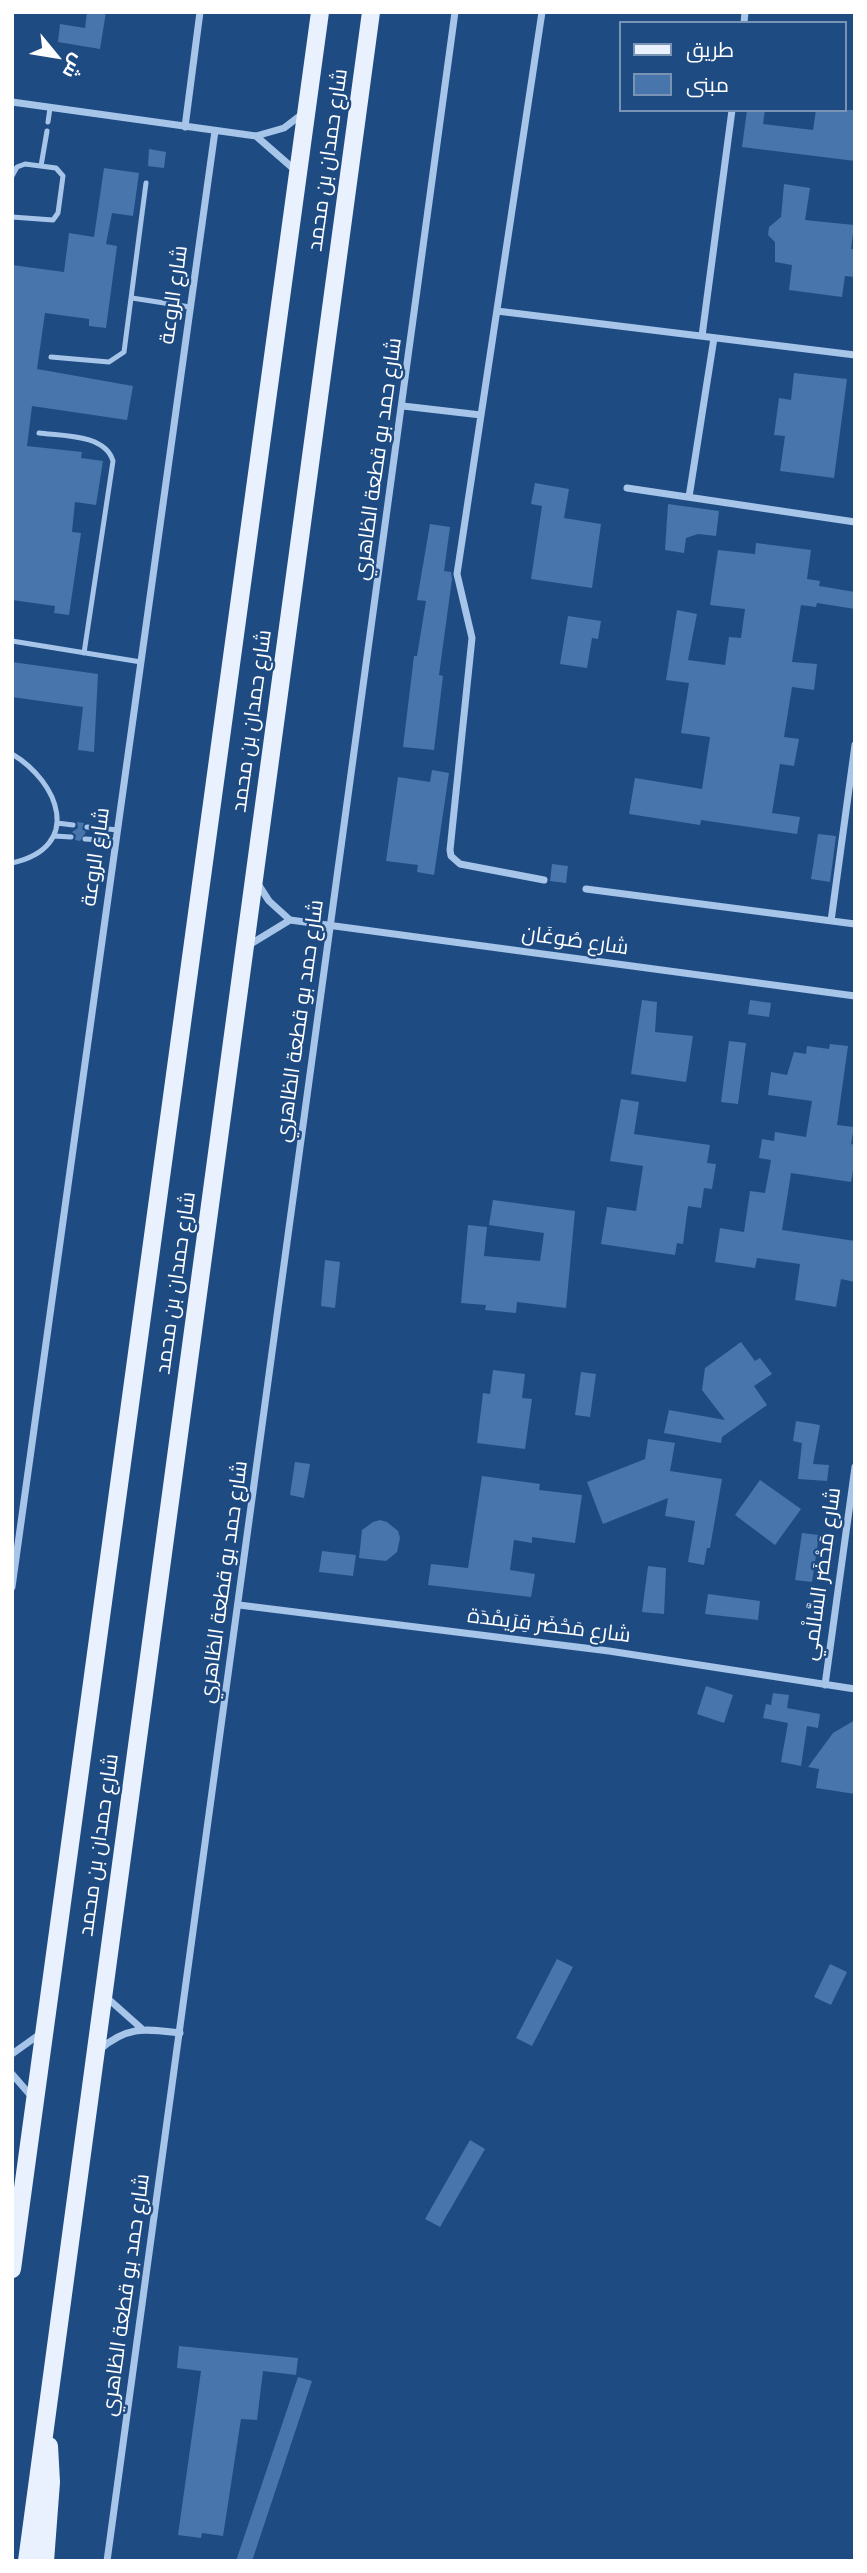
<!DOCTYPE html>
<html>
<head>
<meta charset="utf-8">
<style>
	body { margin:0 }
	#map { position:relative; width:867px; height:2573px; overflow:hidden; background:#1f4b83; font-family:"IBM Plex Sans",Cairo,sans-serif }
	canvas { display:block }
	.frame { position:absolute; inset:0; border:14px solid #fff; pointer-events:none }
	.legend { position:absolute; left:619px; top:21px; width:228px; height:91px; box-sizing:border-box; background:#1f4b83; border:2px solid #7993b5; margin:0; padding:9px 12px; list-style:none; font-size:21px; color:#fff }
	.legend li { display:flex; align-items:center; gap:14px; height:35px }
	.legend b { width:35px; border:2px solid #7993b5 }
	.north { position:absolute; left:21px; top:21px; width:70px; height:70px; -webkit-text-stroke:5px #1f4b83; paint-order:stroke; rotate:120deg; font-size:19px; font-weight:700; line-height:28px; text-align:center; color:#fff }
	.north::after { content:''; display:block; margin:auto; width:24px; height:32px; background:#fff; clip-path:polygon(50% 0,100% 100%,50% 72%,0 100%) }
</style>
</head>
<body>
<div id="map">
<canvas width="867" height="2573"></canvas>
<div class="frame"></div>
<ul class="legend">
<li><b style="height:9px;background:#e9f1fe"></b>طريق</li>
<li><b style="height:19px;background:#4875ab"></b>مبنى</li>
</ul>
<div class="north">ش</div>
</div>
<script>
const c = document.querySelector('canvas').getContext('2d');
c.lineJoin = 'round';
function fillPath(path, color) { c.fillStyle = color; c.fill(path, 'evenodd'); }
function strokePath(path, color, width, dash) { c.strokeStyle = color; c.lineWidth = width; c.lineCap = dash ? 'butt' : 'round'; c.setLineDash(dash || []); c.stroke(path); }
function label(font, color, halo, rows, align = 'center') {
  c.font = font + ' "IBM Plex Sans",Cairo,sans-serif'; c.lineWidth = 5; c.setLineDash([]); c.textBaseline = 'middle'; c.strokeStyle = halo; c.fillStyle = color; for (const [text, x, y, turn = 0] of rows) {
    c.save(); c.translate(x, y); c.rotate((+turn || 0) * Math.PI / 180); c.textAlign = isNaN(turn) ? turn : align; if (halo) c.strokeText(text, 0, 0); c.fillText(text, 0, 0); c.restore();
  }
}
fillPath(new Path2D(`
	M87,12H106L100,49L58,42L60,24L85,28Z
	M747,110H765L763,124L813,130L816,110H855V161L742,147Z
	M149,149L166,152L164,168L148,166Z
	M104,168L139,173L133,216L112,213L106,244L117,246L106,328L89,326V319L45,313L37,369L133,386L127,420L32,406L27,446L82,452L81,458L103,461L96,505L75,502L72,532L81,533L69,615L54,613L55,606L12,600V265L64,272L69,233L94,237Z
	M784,184L810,188L805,220L854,225L851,249H855V277L845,276L842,297L789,290L792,265L775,262V242L768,235L769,227L781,217Z
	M794,373L847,379L834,478L780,471L785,436L774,435L779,398L791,400Z
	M535,483L569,489L564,518L601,524L592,588L531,579L542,506L531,504Z
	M668,504L719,511L716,536L698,534L686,538L684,553L665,550Z
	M430,524L450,527L444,571L451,572L452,579L439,675L443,676L434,750L403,747L414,656H417L426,601L417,600Z
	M756,543L811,550L807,579L820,581L819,586L855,592V609L817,603L816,607L801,605L792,662L817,664L814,690L792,687L784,737L799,739L794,766L780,764L772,813L800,817L797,834L701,820L700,825L629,814L635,778L702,789L710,737L681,733L689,683L666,680L677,610L697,614L688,660L725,665L729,637L741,638L745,609L710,605L718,550L755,554Z
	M568,616L601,621L598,639L592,638L587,668L560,664Z
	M12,662L98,674L94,752L78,750L83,707L12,697Z
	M432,770L449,773L434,875L417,872L418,865L386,861L398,777L430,782Z
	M77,822L84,823L82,829L86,832L80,841L75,840L76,835L72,832L78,828Z
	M818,834L836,836L830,882L811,879Z
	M552,864L568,866L566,883L550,881Z
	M642,1000L657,1002L655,1032L693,1036L686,1082L631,1074Z
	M750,1000L771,1003L769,1017L748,1014Z
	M729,1041L746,1043L738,1104L721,1102Z
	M830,1044L848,1046L837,1125L854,1127L851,1144L855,1145V1159L851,1182L791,1173L782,1230L855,1241V1282L841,1279L836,1307L795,1300L800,1264L757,1258L755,1268L715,1262L720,1228L744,1232L750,1191L765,1193L771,1160L759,1158L762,1139L774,1141L775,1132L806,1137L812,1101L768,1095L771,1072L787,1075L794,1052L806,1054L807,1046L829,1049Z
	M621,1099L639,1102L634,1134L710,1145L707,1163L716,1164L712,1189L704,1188L701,1208L688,1206L683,1244L677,1243L675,1255L601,1244L607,1207L636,1211L643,1166L610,1161Z
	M493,1200L575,1211L566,1308L517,1302L516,1313L485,1310L486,1305L461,1303L468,1225L487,1227L484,1256L540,1261L544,1233L489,1225Z
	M325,1260L340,1262L335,1308L321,1306Z
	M741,1342L755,1361L760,1358L772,1374L754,1386L767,1405L722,1437L721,1443L664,1433L669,1410L725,1420L702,1390L705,1368Z
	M493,1370L525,1374L522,1398L532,1399L525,1449L477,1443L483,1393L490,1394Z
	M581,1372L596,1374L590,1417L575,1415Z
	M796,1421L820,1425L813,1464L829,1465L827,1481L798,1479L802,1443L793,1441Z
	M648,1439L675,1443L670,1471L722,1479L710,1548H707L704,1565L688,1562L695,1521L665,1516L668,1498L603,1524L587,1482L645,1459Z
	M295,1462L310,1464L304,1498L290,1495Z
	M482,1476L540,1484L539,1490L582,1495L575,1543L532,1537V1543L514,1540L510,1570L535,1574L531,1597L428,1585L431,1564L468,1568Z
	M760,1480L801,1509L775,1545L735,1515Z
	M380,1520L387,1522L398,1531L400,1538L397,1552L386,1561L359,1558L362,1530L373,1522Z
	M802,1533L819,1535L812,1582L795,1580Z
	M322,1551L356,1555L353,1576L319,1572Z
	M648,1566L666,1568L664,1614L642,1612Z
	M708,1594L760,1601L758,1620L705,1614Z
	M706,1686L733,1695L724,1723L697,1714Z
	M773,1693L789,1695L787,1708L820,1714L818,1728L807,1726L801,1766L781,1762L788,1723L763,1718L766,1704L771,1705Z
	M855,1720V1794L816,1788L819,1769L808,1767L833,1733Z
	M557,1959L573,1967L532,2046L516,2038Z
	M830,1964L847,1972L831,2005L814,1997Z
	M470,2140L485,2149L440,2227L425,2219Z
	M179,2346L298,2358L296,2375L263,2371L257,2420L241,2419L223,2536L202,2533L201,2538L178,2535L201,2371L177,2368Z
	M298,2377L312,2381L252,2561H236Z`), '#4875ab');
strokePath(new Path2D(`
	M48,122L50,108
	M41,166L47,131
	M12,176L17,167L25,164L56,168L63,176L58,213L53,220L12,217
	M132,298L190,307
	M51,357L109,362L124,352L146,183
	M39,433C62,436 105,434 113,461L84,653
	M12,641L141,662
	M12,754C59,782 84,847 12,863
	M57,823L73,825
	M87,827L118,830
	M54,836L71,837
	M85,839L116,841`), '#a6c5e9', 5);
strokePath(new Path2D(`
	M542,12L457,574L472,638L450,850L451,856L460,864L544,880
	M744,23L745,12
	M12,102L256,136L284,128L301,115
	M185,127L200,12
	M256,136L295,170
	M497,311L855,355
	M702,336L732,110
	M403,406L481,415
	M627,488L855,522
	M689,497L714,338
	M258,884L269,901L290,920L855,996
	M586,889L855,924
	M831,921L855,745
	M249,945L290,920
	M12,1587L215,131
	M239,1605L609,1651L855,1689
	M825,1685L855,1467
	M105,1996L141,2028
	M99,2050C128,2025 146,2029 180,2033
	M12,2054L40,2034
	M12,2074L32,2097
	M107,2561L455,12`), '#a6c5e9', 7);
strokePath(new Path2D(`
	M12,2269L320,12
	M27,2561L371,12
	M45,2561L51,2482L49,2446`), '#e9f1fe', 18);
label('21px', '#fff', '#1f4b83', [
	["شارع حمدان بن محمد",328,160,-82],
	["شارع الروعة",174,295,-82],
	["شارع حمد بو قطعة الظاهري",378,459,-82],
	["شارع حمدان بن محمد",252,721,-82],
	["شارع الروعة",96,857,-82],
	["شارع صُوغَان",575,941,8],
	["شارع حمد بو قطعة الظاهري",300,1021,-82],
	["شارع حمدان بن محمد",176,1283,-82],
	["شارع مَحْضَر السَّالْمي",822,1574,-82],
	["شارع حمد بو قطعة الظاهري",224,1582,-82],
	["شارع مَحْضَر قِرَيمْدَة",549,1626,7],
	["شارع حمدان بن محمد",99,1845,-82],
	["شارع حمد بو قطعة الظاهري",126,2295,-82]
]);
</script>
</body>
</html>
